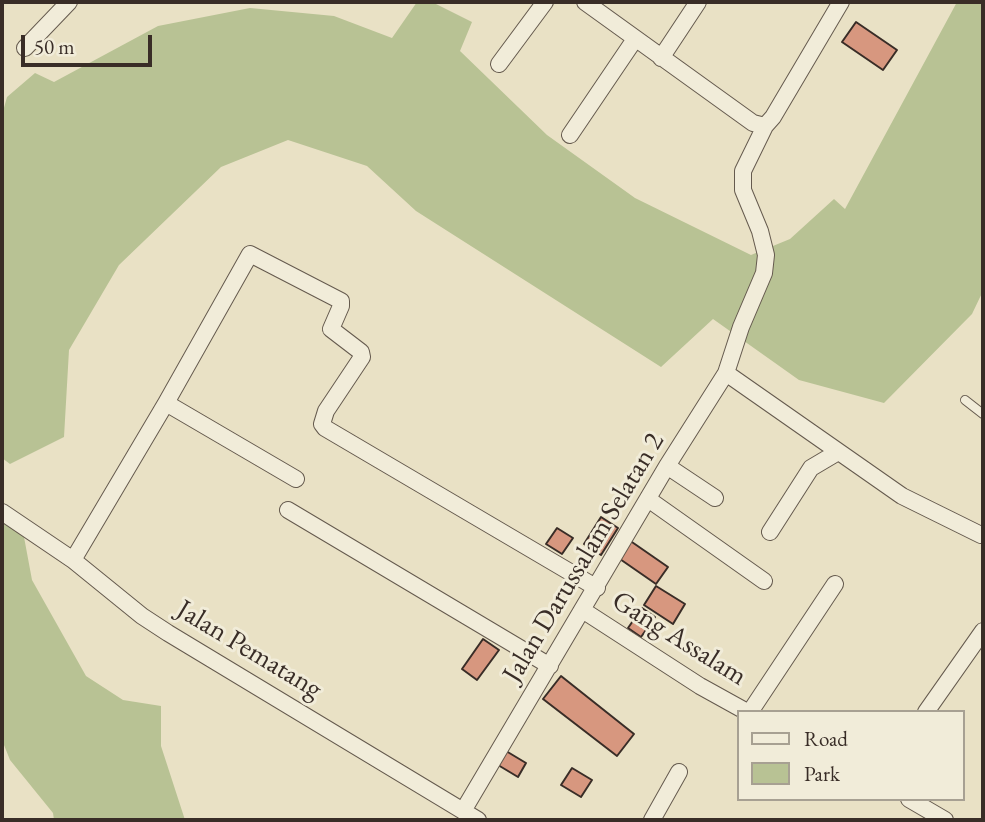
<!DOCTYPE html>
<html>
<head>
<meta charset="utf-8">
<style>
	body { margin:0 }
	#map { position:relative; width:985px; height:822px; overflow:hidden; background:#e9e1c5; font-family:"EB Garamond",serif }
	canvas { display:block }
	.frame { position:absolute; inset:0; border:4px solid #392d27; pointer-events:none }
	.legend { position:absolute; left:737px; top:710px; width:228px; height:91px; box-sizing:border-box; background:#f1ecd9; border:2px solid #a7a092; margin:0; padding:9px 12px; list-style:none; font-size:21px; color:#392d27 }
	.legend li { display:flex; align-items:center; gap:14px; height:35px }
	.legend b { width:35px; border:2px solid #a7a092 }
	.scale { position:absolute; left:21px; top:35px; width:131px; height:32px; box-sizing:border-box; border:4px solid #392d27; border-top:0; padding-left:9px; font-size:21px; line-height:24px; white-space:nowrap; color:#392d27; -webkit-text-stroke:5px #f1ecd9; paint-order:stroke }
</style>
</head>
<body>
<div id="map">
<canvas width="985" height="822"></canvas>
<div class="frame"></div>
<ul class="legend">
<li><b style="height:9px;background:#f1ecd9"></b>Road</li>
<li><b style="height:19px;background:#b8c294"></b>Park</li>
</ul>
<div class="scale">50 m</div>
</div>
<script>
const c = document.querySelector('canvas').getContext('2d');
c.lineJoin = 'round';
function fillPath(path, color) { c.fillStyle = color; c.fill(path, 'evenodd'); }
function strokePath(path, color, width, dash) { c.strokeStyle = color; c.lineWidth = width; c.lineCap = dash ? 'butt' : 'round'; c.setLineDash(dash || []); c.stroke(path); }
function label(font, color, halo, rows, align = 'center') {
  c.font = font + ' "EB Garamond",serif'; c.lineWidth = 6; c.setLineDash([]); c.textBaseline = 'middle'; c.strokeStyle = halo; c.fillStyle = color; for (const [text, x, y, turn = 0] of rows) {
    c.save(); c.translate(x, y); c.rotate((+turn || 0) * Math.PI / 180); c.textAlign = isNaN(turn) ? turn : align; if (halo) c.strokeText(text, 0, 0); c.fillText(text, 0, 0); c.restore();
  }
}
fillPath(new Path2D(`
	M417,2H432L472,22L460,51L547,135L635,198L751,255L790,239L834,199L845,209L957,2H983V291L972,314L884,403L799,380L713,319L661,367L416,211L367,166L288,140L221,167L119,265L69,350L64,437L10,464L2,458V115L7,97L35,73L54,82L158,26L250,8L334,16L392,38Z
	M2,520L24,537L32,580L86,676L123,700L161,706V746L185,820H54L53,813L10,760L2,740Z`), '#b8c294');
const building = new Path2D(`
	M856,22L897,50L883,70L842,42Z
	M601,517L618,528L601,555L584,544Z
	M557,528L573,538L562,554L546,544Z
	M629,540L668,567L656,584L617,557Z
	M656,586L685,604L673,624L644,605Z
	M642,608L655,617L641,637L628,628Z
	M483,639L499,650L477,680L462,669Z
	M561,676L634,734L617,756L543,699Z
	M506,751L526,763L518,777L498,765Z
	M572,768L592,780L581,797L561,785Z`);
fillPath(building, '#d7977f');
strokePath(building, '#392d27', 2);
const lane = new Path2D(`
	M965,400L983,414`);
const street = new Path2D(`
	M585,2L753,123L765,126
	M25,48L69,2
	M661,58L698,2
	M499,64L545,2
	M570,135L635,39
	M726,373L902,496L981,535
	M166,403L296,479
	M667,466L715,498
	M648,499L764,581
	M288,510L550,666
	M2,512L73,560L142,616L168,633L478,820
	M770,532L811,468L838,452
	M73,560L166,403L250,254L341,301V306L331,329L361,352L362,357L326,411L322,424L325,428L597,588
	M584,611L700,686L747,712
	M750,712L835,584
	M926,712L983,631
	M909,799L945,820
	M463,811L667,466L726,373L741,327L764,273L766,255L760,231L743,190V171L765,126L773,117L841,2
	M652,820L679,772`);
strokePath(lane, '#655a4e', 10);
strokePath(street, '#655a4e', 18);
strokePath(lane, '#f1ecd9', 8);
strokePath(street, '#f1ecd9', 16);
label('28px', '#392d27', '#f1ecd9', [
	["Jalan Darussalam Selatan 2",584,558,-59],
	["Gang Assalam",679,639,32],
	["Jalan Pematang",249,650,31]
]);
</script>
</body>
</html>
